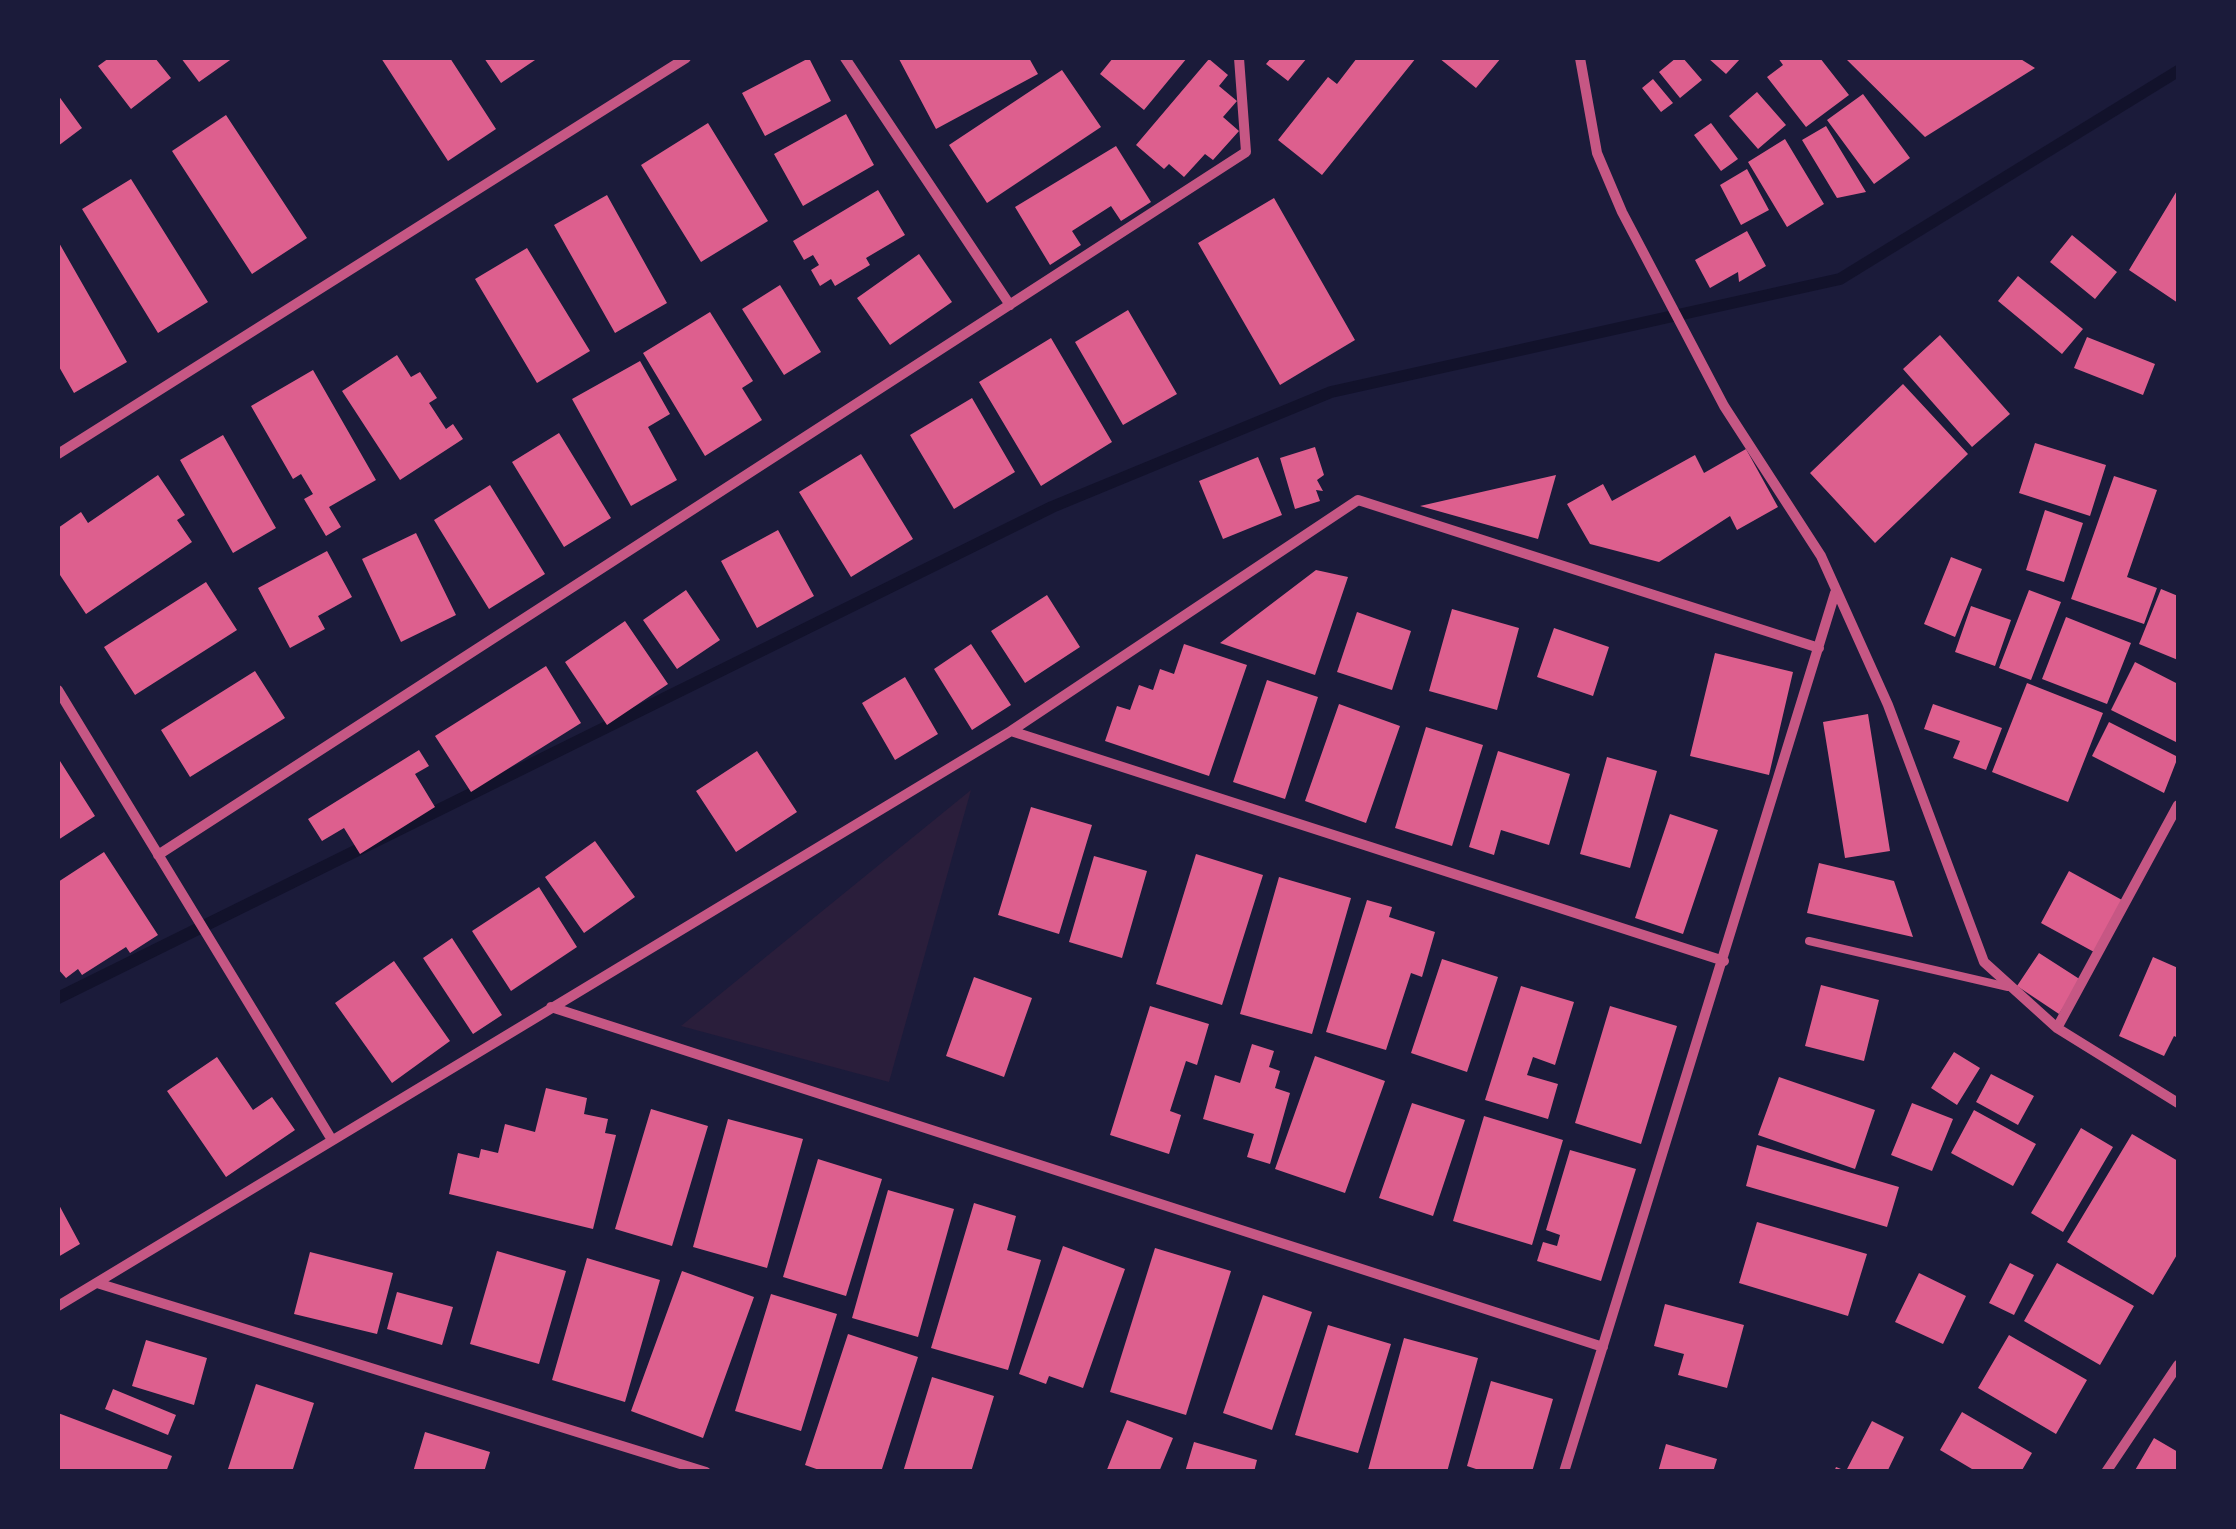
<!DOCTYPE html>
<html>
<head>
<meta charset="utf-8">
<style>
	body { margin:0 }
	#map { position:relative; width:2236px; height:1529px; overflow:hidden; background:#1b1b3a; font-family:"PT Sans Narrow",sans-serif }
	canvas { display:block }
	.frame { position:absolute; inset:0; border:60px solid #1b1b3a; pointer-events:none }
</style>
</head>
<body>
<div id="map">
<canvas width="2236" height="1529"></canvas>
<div class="frame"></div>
</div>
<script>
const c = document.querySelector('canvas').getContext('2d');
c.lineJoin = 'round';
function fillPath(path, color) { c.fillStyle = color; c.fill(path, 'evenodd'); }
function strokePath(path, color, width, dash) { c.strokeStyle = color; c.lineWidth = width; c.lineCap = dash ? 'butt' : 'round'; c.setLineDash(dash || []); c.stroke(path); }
fillPath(new Path2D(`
	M971,790L889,1082L681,1026Z`), '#2a1e3b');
strokePath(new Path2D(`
	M58,998L1052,507L1331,392L1840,279L2178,71`), '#12122b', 12);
fillPath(new Path2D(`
	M109,58H155L171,78L131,109L98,66Z
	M181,58H233L199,82Z
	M381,58H450L496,129L448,161Z
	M484,58H538L501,83Z
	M809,58L831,101L765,136L742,93Z
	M1029,58L1038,74L936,129L899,59Z
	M1113,58H1187L1144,110L1100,74Z
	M1271,58H1307L1288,81L1266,64Z
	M1357,58H1416L1322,175L1278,140L1328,77L1337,84Z
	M1439,58H1501L1476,88Z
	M1676,58H1683L1702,80L1680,98L1659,72Z
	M1708,58H1741L1726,74Z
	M1778,58H1820L1849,95L1806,127L1767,77L1783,65Z
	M1845,58H2019L2035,68L1925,137Z
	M1209,59L1228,75L1219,86L1237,101L1223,117L1239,131L1213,160L1205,154L1184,177L1169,164L1164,169L1136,145Z
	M1062,70L1101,127L987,203L949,145Z
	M1653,79L1673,103L1661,112L1642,88Z
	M1757,92L1786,125L1758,149L1729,116Z
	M1863,94L1910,158L1874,184L1827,120Z
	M58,95L82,128L58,146Z
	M846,114L874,165L803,206L774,154Z
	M226,115L307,238L252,274L172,151Z
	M708,123L768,221L701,262L641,165Z
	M1711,123L1738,159L1721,171L1694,135Z
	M1826,126L1866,192L1837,198L1802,140Z
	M1785,139L1824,204L1787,227L1748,162Z
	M1116,146L1151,202L1121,221L1111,206L1072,231L1081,245L1050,265L1015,207Z
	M1747,169L1769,210L1741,225L1720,185Z
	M131,179L208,302L158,333L82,209Z
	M2178,189V303L2129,270Z
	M878,190L905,235L866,258L870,265L835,286L831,279L820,286L811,270L819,265L813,255L804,260L793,241Z
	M607,195L667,303L615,333L554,225Z
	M1274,198L1355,340L1280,385L1198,243Z
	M1747,231L1766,266L1739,282L1738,272L1710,288L1695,260Z
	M2072,235L2117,272L2095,299L2050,262Z
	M58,241L127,362L74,393L58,365Z
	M527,248L590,351L537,383L475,279Z
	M919,254L952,302L890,345L857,298Z
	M2018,276L2083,329L2062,354L1998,301Z
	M780,285L821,352L784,375L742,309Z
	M1128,310L1177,394L1123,425L1075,342Z
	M710,312L753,381L742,388L762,420L705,456L643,353Z
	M1940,335L2010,414L1972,447L1903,369Z
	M2087,337L2155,364L2143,395L2074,368Z
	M1051,338L1112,442L1041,486L979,382Z
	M397,355L411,377L420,372L437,398L429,403L446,429L453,424L463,439L400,480L342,391Z
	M640,361L670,414L648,427L677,480L631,506L572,399Z
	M313,370L376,480L329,507L341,527L326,536L304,499L313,494L301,474L293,479L251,406Z
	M1903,384L1968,454L1875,543L1810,473Z
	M972,398L1015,472L954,509L910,435Z
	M559,433L611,518L564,547L512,462Z
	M223,435L276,528L233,553L180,460Z
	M2035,443L2106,465L2090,516L2019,493Z
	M1315,447L1324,475L1317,480L1323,491L1316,490L1320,501L1295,509L1280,458Z
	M1746,449L1778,507L1737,530L1730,516L1659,562L1590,544L1567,504L1603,484L1612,501L1695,455L1704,473Z
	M861,454L913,539L851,577L799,492Z
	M1258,457L1282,515L1223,539L1199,481Z
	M158,475L185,515L177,520L192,542L86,614L58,572V528L81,512L88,523Z
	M1556,475L1538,539L1420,506Z
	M2114,476L2157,490L2127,577L2157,588L2144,624L2071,599Z
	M490,485L545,574L489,609L434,520Z
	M2045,510L2083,523L2064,582L2026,570Z
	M778,530L814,596L757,628L721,561Z
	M416,533L456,615L401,642L362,559Z
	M327,551L352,597L318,616L325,629L290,648L258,588Z
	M1951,557L1982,569L1955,637L1924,624Z
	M1316,570L1348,577L1315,675L1220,643Z
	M206,582L237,630L135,695L104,647Z
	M2161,589L2178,596V660L2139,644Z
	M686,590L720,640L677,669L643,620Z
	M2029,590L2061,602L2031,680L1999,668Z
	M1047,595L1080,647L1025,683L991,631Z
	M1971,606L2011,620L1995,666L1955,652Z
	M1452,609L1519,628L1497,710L1429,691Z
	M1357,612L1411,631L1392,690L1337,672Z
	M2066,617L2131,643L2107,704L2042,679Z
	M625,621L668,684L607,725L565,662Z
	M1554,628L1609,647L1593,696L1537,677Z
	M971,644L1011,705L972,730L934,669Z
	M1184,644L1247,665L1209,776L1105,741L1117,706L1130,710L1139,685L1153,690L1160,669L1174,674Z
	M1715,653L1793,672L1769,775L1690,756Z
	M2135,662L2178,684V743L2111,710Z
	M546,666L581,723L471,792L435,736Z
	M255,671L285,718L190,777L161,730Z
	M905,677L938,734L895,760L862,703Z
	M1267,680L1318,697L1285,799L1233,782Z
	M2027,683L2103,713L2068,802L1992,772Z
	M1339,704L1400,726L1366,823L1305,801Z
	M1933,704L2002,728L1986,770L1953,758L1960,741L1924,729Z
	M1868,714L1890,851L1845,858L1823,722Z
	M2109,722L2178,757L2164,793L2092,756Z
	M1426,727L1483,745L1452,846L1395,828Z
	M419,750L429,766L415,774L435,807L360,854L344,828L322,841L308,819Z
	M757,751L797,812L736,852L696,791Z
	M1498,751L1570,774L1549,845L1501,830L1494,855L1469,847Z
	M1607,757L1657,771L1630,868L1580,854Z
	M60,761L95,816L58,840V762Z
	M1031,807L1092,825L1059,934L998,915Z
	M1670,814L1718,830L1683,934L1635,918Z
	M595,841L635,897L584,933L545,877Z
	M104,852L158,935L130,953L126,947L82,975L78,969L66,978L58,969V882Z
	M1196,854L1263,875L1222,1005L1156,984Z
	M1094,856L1147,871L1122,958L1069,942Z
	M1819,863L1894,881L1913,937L1807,913Z
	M2069,871L2122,900L2094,952L2041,923Z
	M1279,877L1351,898L1312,1034L1240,1014Z
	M539,887L577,947L511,991L472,931Z
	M1367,900L1392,907L1389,917L1435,932L1422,977L1411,973L1386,1050L1326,1032Z
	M452,938L502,1015L473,1034L423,958Z
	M2039,953L2081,980L2059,1014L2017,986Z
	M2153,957L2178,968V1038L2174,1036L2164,1056L2119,1036Z
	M1442,959L1498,977L1467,1072L1411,1053Z
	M394,961L450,1041L392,1083L335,1003Z
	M974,977L1032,998L1004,1077L946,1056Z
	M1821,985L1879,1000L1864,1061L1805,1046Z
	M1521,986L1574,1002L1555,1065L1533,1057L1527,1075L1558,1084L1548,1119L1485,1100Z
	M1150,1006L1209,1024L1197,1065L1186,1061L1170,1111L1181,1115L1169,1154L1110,1135Z
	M1610,1006L1677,1026L1641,1144L1575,1123Z
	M1252,1044L1274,1051L1269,1067L1280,1071L1275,1088L1290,1093L1270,1164L1247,1157L1254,1134L1203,1119L1215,1075L1240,1083Z
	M1954,1052L1980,1068L1957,1105L1931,1088Z
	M1315,1056L1385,1081L1345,1193L1275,1169Z
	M217,1057L253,1110L272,1097L295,1130L226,1177L167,1091Z
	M1991,1074L2034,1096L2018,1125L1976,1102Z
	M1779,1077L1875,1110L1855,1169L1758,1135Z
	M546,1088L587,1098L584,1114L608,1119L605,1133L616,1135L593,1229L449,1194L458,1153L479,1158L481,1149L498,1153L505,1124L535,1132Z
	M1412,1103L1465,1120L1433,1216L1379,1198Z
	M1912,1103L1953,1119L1932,1171L1891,1155Z
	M651,1109L708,1126L672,1246L615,1229Z
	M1974,1110L2036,1144L2013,1186L1951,1153Z
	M1484,1116L1563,1140L1532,1245L1453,1221Z
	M728,1119L803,1139L767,1268L693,1247Z
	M2081,1128L2113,1147L2063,1232L2031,1213Z
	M2132,1134L2178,1161V1253L2153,1295L2067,1242Z
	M1757,1145L1899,1187L1887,1227L1746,1186Z
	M1570,1150L1636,1169L1601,1281L1537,1261L1543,1242L1557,1246L1560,1235L1546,1230Z
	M818,1159L882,1179L846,1296L783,1277Z
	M888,1190L954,1209L918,1337L852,1318Z
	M58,1203L80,1244L58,1257Z
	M974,1203L1016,1216L1007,1250L1041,1260L1008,1370L931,1348Z
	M1757,1222L1867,1254L1848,1316L1739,1283Z
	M1063,1246L1125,1269L1083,1388L1049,1376L1046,1384L1019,1374Z
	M1155,1248L1231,1271L1186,1415L1110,1392Z
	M497,1251L566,1271L539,1364L470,1344Z
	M310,1252L393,1273L377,1334L294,1314Z
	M587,1258L660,1280L625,1402L552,1380Z
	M2010,1263L2034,1275L2014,1315L1989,1303Z
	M2057,1263L2134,1306L2100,1365L2024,1321Z
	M682,1271L754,1297L703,1438L631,1411Z
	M1919,1273L1966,1296L1943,1344L1895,1322Z
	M397,1292L453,1307L442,1345L387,1329Z
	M771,1294L837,1314L801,1431L735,1411Z
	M1263,1295L1312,1312L1272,1430L1223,1413Z
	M1665,1304L1744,1325L1727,1388L1678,1375L1684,1354L1654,1346Z
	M1328,1325L1391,1344L1358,1453L1295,1435Z
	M848,1334L918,1357L881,1472H825L805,1465Z
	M2009,1335L2087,1380L2056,1434L1978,1388Z
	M1404,1338L1478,1358L1447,1472L1368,1470Z
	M146,1340L207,1358L194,1405L132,1386Z
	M932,1377L994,1396L971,1472H903Z
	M1491,1381L1553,1399L1532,1472H1485L1467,1466Z
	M256,1384L314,1403L292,1472H227Z
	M113,1389L176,1415L168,1435L105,1409Z
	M1962,1412L2032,1453L2021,1472H1977L1940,1450Z
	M58,1413L172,1456L166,1472H58Z
	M1127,1420L1173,1438L1159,1472H1106Z
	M1872,1421L1904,1437L1887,1472H1834L1836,1467L1846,1471Z
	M425,1432L490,1452L484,1472H413Z
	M2154,1438L2178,1452V1472H2134Z
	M1194,1442L1257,1460L1254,1472H1185Z
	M1666,1444L1717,1459L1713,1472H1658Z`), '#dd5f8e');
strokePath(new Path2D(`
	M1809,941L2008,987`), '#c65784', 8);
strokePath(new Path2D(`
	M845,58L1010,305
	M1580,58L1597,153L1622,212L1724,406L1821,556L1888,705L1984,962L2057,1028L2178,1103
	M58,454L686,58
	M58,690L332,1140
	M1011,731L1724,961
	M158,855L1246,152L1239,58
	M551,1007L1603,1347
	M2057,1028L2178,805
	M97,1283L706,1472
	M58,1306L1011,731L1358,500L1819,648
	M1564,1472L1835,593
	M2106,1472L2178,1365`), '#c65784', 10);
</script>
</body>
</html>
